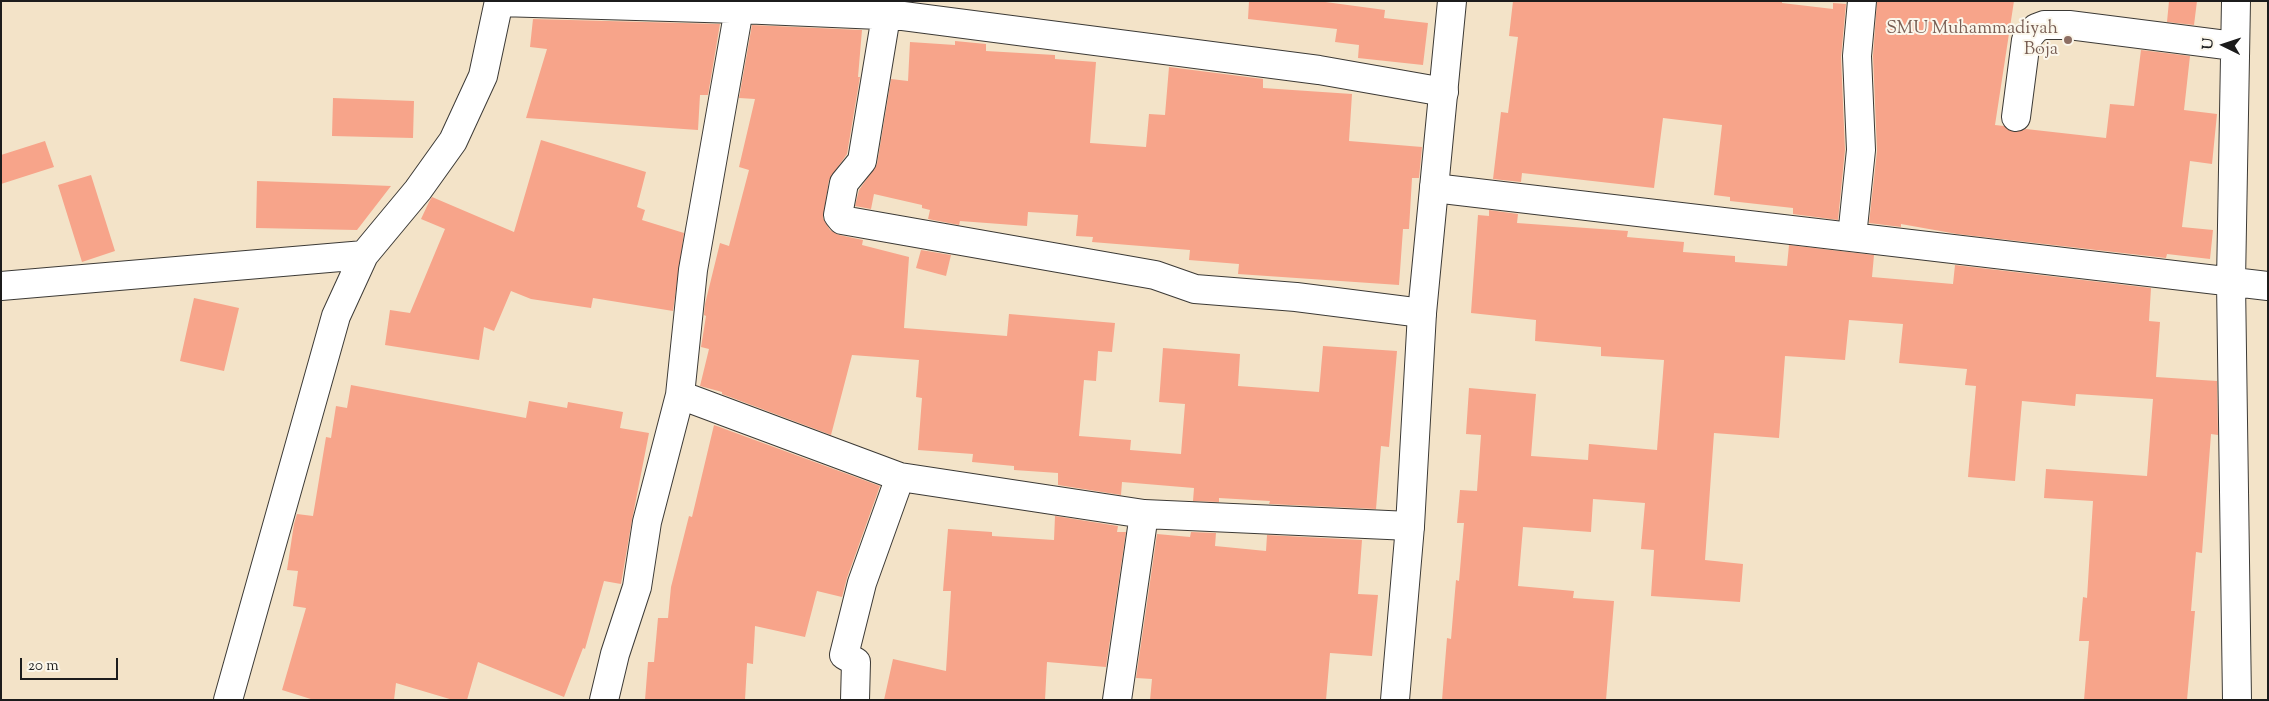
<!DOCTYPE html>
<html>
<head>
<meta charset="utf-8">
<style>
	body { margin:0 }
	#map { position:relative; width:2269px; height:701px; overflow:hidden; background:#f3e3c8; font-family:"Sorts Mill Goudy",serif }
	canvas { display:block }
	.frame { position:absolute; inset:0; border:2px solid #1c1c1c; pointer-events:none }
	.north { position:absolute; left:2199px; top:20px; width:50px; height:50px; -webkit-text-stroke:4px #fbf7ec; paint-order:stroke; rotate:274deg; font-size:14px; font-weight:700; line-height:20px; text-align:center; color:#1c1c1c }
	.north::after { content:''; display:block; margin:auto; width:18px; height:22px; background:#1c1c1c; clip-path:polygon(50% 0,100% 100%,50% 72%,0 100%) }
	.scale { position:absolute; left:20px; top:658px; width:98px; height:22px; box-sizing:border-box; border:2px solid #1c1c1c; border-top:0; padding-left:6px; font-size:15px; line-height:18px; white-space:nowrap; color:#1c1c1c; -webkit-text-stroke:4px #fbf7ec; paint-order:stroke }
</style>
</head>
<body>
<div id="map">
<canvas width="2269" height="701"></canvas>
<div class="frame"></div>
<div class="north">U</div>
<div class="scale">20 m</div>
</div>
<script>
const c = document.querySelector('canvas').getContext('2d');
c.lineJoin = 'round';
function fillPath(path, color) { c.fillStyle = color; c.fill(path, 'evenodd'); }
function strokePath(path, color, width, dash) { c.strokeStyle = color; c.lineWidth = width; c.lineCap = dash ? 'butt' : 'round'; c.setLineDash(dash || []); c.stroke(path); }
function label(font, color, halo, rows, align = 'center') {
  c.font = font + ' "Sorts Mill Goudy",serif'; c.lineWidth = 4; c.setLineDash([]); c.textBaseline = 'middle'; c.strokeStyle = halo; c.fillStyle = color; for (const [text, x, y, turn = 0] of rows) {
    c.save(); c.translate(x, y); c.rotate((+turn || 0) * Math.PI / 180); c.textAlign = isNaN(turn) ? turn : align; if (halo) c.strokeText(text, 0, 0); c.fillText(text, 0, 0); c.restore();
  }
}
fillPath(new Path2D(`
	M1249,1H1318L1385,10L1384,18L1428,23L1423,65L1358,58L1359,45L1335,42L1337,29L1248,19Z
	M1513,1H1782V3L1833,9V3L1846,4L1841,57L1845,150L1838,220L1793,214V208L1730,201V197L1714,195L1722,125L1663,118L1654,188L1522,173L1521,182L1493,179L1501,112L1508,113L1518,37L1509,36Z
	M1877,1H2014L1995,125L2004,126L2014,132L2026,129L2106,138L2110,104L2134,106L2141,50L2190,56L2184,110L2217,114L2212,164L2190,161L2182,227L2213,230L2210,259L2167,254L2166,258L1957,234L1901,224V227L1869,223L1877,151L1873,56Z
	M2169,1H2197L2194,25L2167,22Z
	M533,19L720,24L708,95H700L698,130L526,118L547,49L530,47Z
	M752,25L862,30L858,77H860L847,154L829,180L823,218L830,230L839,235L863,240L862,245L909,257L904,328L1007,336L1009,314L1115,323L1112,352L1098,351L1096,381L1084,380L1079,436L1131,440L1130,450L1181,454L1185,404L1159,402L1163,348L1240,354L1238,386L1319,392L1323,346L1397,351L1389,447L1381,446L1376,509L1269,504L1270,501L1219,498V502L1193,501L1194,488L1122,482L1121,495L1058,485V473L1014,470V466L972,462L973,454L918,450L922,398L916,397L919,360L852,355L831,435L722,394V392L700,386L709,349L701,347L706,316L704,315L705,304L720,243L729,246L749,170L739,167L755,99L739,98Z
	M955,41L986,44V51L1055,55V59L1096,62L1090,143L1146,147L1149,114L1165,115L1169,67L1263,79V88L1352,94L1349,141L1422,147L1419,178H1412L1409,229H1403L1399,285L1238,274L1239,264L1189,260L1190,250L1092,242L1093,237L1076,236L1078,215L1028,212L1027,226L960,221L959,225L928,219L930,210L922,208V205L874,194L871,209L855,206L859,190L877,164L891,79L908,81L910,42L955,45Z
	M333,98L414,101L413,138L332,136Z
	M541,140L646,172L637,207L645,210L642,220L684,233L673,311L593,298L591,308L531,299L511,291L494,331L484,327L479,360L385,345L390,310L410,313L445,229L421,219L429,202L432,197L514,232Z
	M45,141L54,167L1,184V155Z
	M91,175L115,251L82,262L58,185Z
	M257,181L343,184L391,186L357,230L256,228Z
	M1489,210L1518,214L1517,223L1628,231L1627,237L1684,242L1683,252L1735,256V262L1787,266L1789,245L1874,255L1872,277L1953,284L1955,265L2151,288L2149,321L2160,322L2156,377L2217,381L2218,435L2211,434L2202,553L2196,552L2191,611H2195L2187,700H2084L2089,641H2079L2083,597L2087,598L2093,501L2044,498L2046,469L2147,476L2153,399L2076,394L2075,406L2022,401L2015,481L1968,477L1976,386L1965,385L1967,369L1899,363L1903,324L1849,320L1845,360L1785,356L1779,438L1714,433L1705,560L1743,564L1740,602L1651,596L1654,550L1641,549L1645,503L1593,499L1591,532L1523,527L1518,586L1574,591L1573,598L1614,601L1606,700H1442L1447,638L1451,639L1456,580L1459,581L1464,523H1457L1460,490L1477,491L1481,435L1466,434L1469,388L1536,394L1531,456L1588,460L1589,444L1657,450L1664,360L1601,356V347L1535,341L1536,320L1471,313L1478,215L1489,216Z
	M921,250L951,255L946,276L916,268Z
	M194,298L239,308L224,371L180,361Z
	M351,385L526,418L529,401L567,408L568,402L623,412L620,428L649,433L632,520L621,584L604,581L585,649L583,648L564,697L478,662L467,700H453L396,683L394,700H314L282,690L306,608L293,606L298,571L287,570L294,524L297,514L313,516L326,437L331,438L336,406L347,408Z
	M714,425L880,486L847,578L842,597L817,591L805,637L755,626L753,664L747,663L745,700H645L648,662H654L658,618H668L671,587L689,516L692,517Z
	M1055,516L1118,526L1117,532H1126L1106,667L1047,662L1045,700H884L893,659L946,671L951,591H943L948,529L992,532V536L1054,540Z
	M1191,532L1216,533L1215,546L1266,551L1267,535L1362,540L1358,594L1378,595L1372,656L1330,653L1326,700H1150L1152,679L1136,678L1157,534L1190,537Z`), '#f7a48a');
const minor = new Path2D(`
	M2236,1L2231,282L2237,700
	M499,2L739,9L903,16L1319,70L1444,92
	M886,16L862,161L844,183L838,215L842,220L1155,275L1195,289L1296,297L1422,313
	M2016,117L2026,40L2036,28L2044,25H2069L2234,46
	M1434,188L2268,286
	M1852,237L1861,150L1857,56L1862,1
	M1,286L364,255
	M680,395L900,477L1144,514L1410,526
	M228,700L336,316L364,255L418,190L453,141L483,76L499,1
	M604,700L615,654L637,587L647,522L680,395L693,270L739,9V1
	M855,700L856,662L844,655L862,583L900,477
	M1117,700L1144,514`);
const major = new Path2D(`
	M1395,700L1410,526L1422,313L1452,1`);
strokePath(minor, '#3c3a36', 30);
strokePath(major, '#3c3a36', 30);
strokePath(minor, '#fff', 28);
strokePath(major, '#fff', 28);
for (const [x, y, r, color] of [
	[2068,40,5,"#8d6e63"]
]) { const dot = new Path2D(); dot.arc(x, y, r, 0, 2 * Math.PI); c.fillStyle = color; c.fill(dot); strokePath(dot, '#fbf7ec', 2); }
label('18px', '#785e54', '#fbf7ec', [
	["SMU Muhammadiyah",2058,30],
	["Boja",2058,51]
], 'right');
</script>
</body>
</html>
